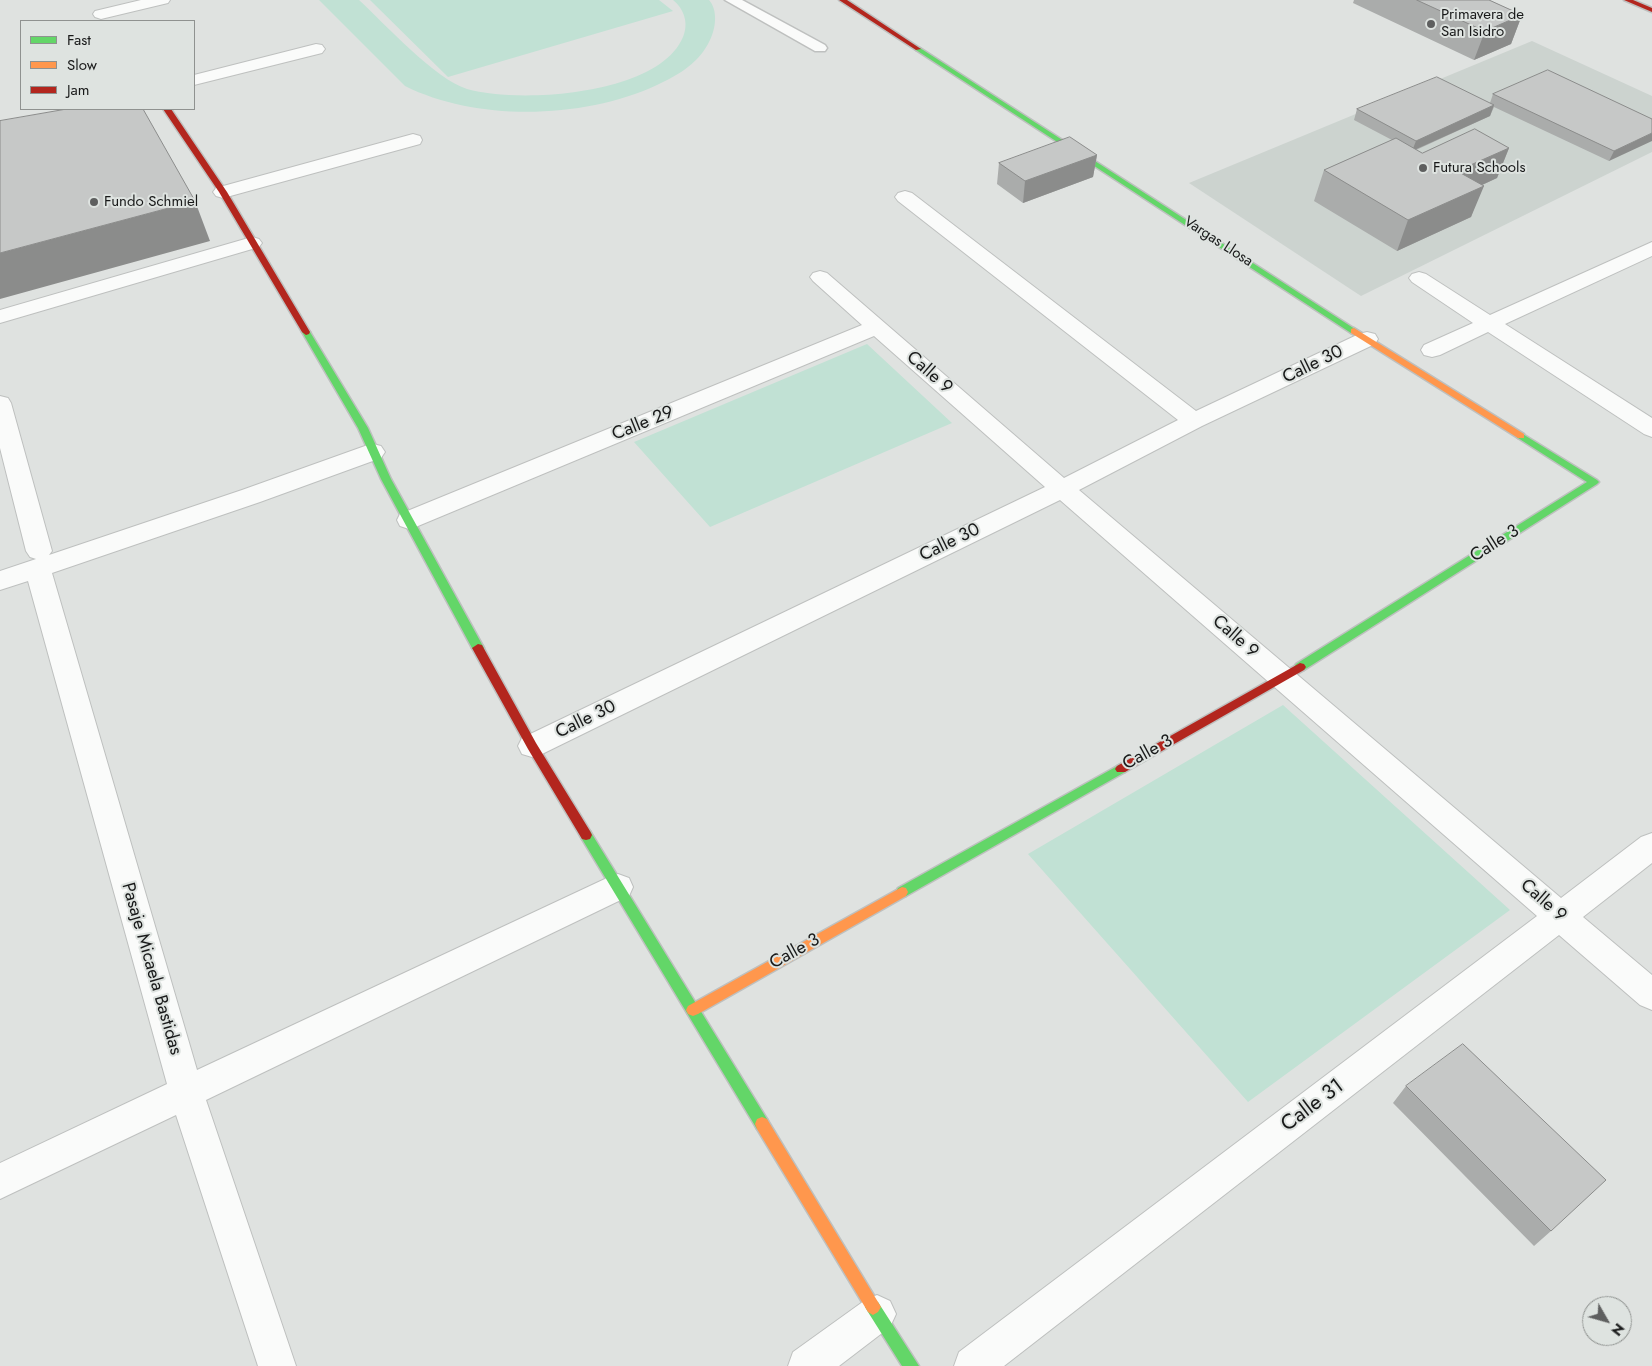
<!DOCTYPE html>
<html>
<head>
<meta charset="utf-8">
<style>
	body { margin:0 }
	#map { position:relative; width:1652px; height:1366px; overflow:hidden; background:#dfe2e0; font-family:Jost,sans-serif }
	canvas { display:block }
	.legend { position:absolute; left:20px; top:20px; width:175px; height:90px; box-sizing:border-box; background:#dee3e0; border:1px solid #8f9290; margin:0; padding:6px 9px; list-style:none; font-size:15px; color:#181919 }
	.legend li { display:flex; align-items:center; gap:10px; height:25px }
	.legend b { width:25px; border:1px solid #8f9290 }
	.north { position:absolute; left:1582px; top:1296px; width:50px; height:50px; box-sizing:border-box; background:#dee3e0; border:1px solid #8f9290; border-radius:50%; rotate:128deg; font-size:14px; font-weight:700; line-height:20px; text-align:center; color:#181919 }
	.north::after { content:''; display:block; margin:auto; width:18px; height:22px; background:#5e5f5f; clip-path:polygon(50% 0,100% 100%,50% 72%,0 100%) }
</style>
</head>
<body>
<div id="map">
<canvas width="1652" height="1366"></canvas>
<ul class="legend">
<li><b style="height:6px;background:#63d668"></b>Fast</li>
<li><b style="height:6px;background:#ff974d"></b>Slow</li>
<li><b style="height:6px;background:#b3261e"></b>Jam</li>
</ul>
<div class="north">N</div>
</div>
<script>
const c = document.querySelector('canvas').getContext('2d');
c.lineJoin = 'round';
function fillPath(path, color) { c.fillStyle = color; c.fill(path, 'evenodd'); }
function strokePath(path, color, width, dash) { c.strokeStyle = color; c.lineWidth = width; c.lineCap = dash ? 'butt' : 'round'; c.setLineDash(dash || []); c.stroke(path); }
function label(font, color, halo, rows, align = 'center') {
  c.font = font + ' Jost,sans-serif'; c.lineWidth = 4; c.setLineDash([]); c.textBaseline = 'middle'; c.strokeStyle = halo; c.fillStyle = color; for (const [text, x, y, turn = 0] of rows) {
    c.save(); c.translate(x, y); c.rotate((+turn || 0) * Math.PI / 180); c.textAlign = isNaN(turn) ? turn : align; if (halo) c.strokeText(text, 0, 0); c.fillText(text, 0, 0); c.restore();
  }
}
fillPath(new Path2D(`
	M1532,41L1652,96V152L1361,296L1189,183Z`), '#ccd3cf');
fillPath(new Path2D(`
	M319,0H359C385,24 435,79 467,89C520,104 659,95 683,37C689,23 684,9 673,0H709C718,10 716,28 710,40C700,62 679,75 657,85C584,119 477,122 405,86Z
	M370,0H659L673,11L448,77Z
	M867,344L952,423L710,527L634,442Z
	M1283,705L1510,910L1248,1102L1028,854Z`), '#c1e1d4');
const lane = new Path2D(`
	M725,0H742L825,45L827,48L825,51H815Z`);
const street = new Path2D(`
	M141,0H170L168,3L101,19L95,17L93,14L95,11Z
	M316,44L322,45L325,49L322,53L194,85V75Z
	M413,134L420,136L422,140L420,144L223,198L216,196L213,192L216,188Z
	M905,191L912,193L1196,411L1359,334L1367,332L1375,334L1378,339L1375,344L1202,426L1079,490L1561,898L1641,837L1652,833V863L1583,917L1652,975V1010L1640,1005L1559,935L1004,1366H954L959,1352L1537,916L1060,500L542,754L532,757L522,754L518,746L522,738L1045,487L874,336L418,526L409,529L400,526L397,520L400,514L862,325L813,281L810,277L813,273L820,271L827,273L1064,478L1178,420L898,201L895,197L898,193Z
	M252,237L259,239L262,243L259,247L0,323V310Z
	M1652,242V256L1505,324L1652,418V437L1644,434L1488,332L1440,355L1432,357L1424,355L1421,350L1424,345L1473,323L1412,282L1409,278L1412,274L1419,272L1426,274L1490,315Z
	M0,396L8,398L11,403L52,551L49,555L242,490L365,446L373,444L381,446L385,452L381,458L260,502L52,573L197,1070L607,878L618,874L629,878L633,887L629,896L206,1100L296,1366H258L176,1115L0,1199V1163L167,1084L28,581L0,590V571L36,559L30,557L26,551L0,448Z
	M877,1295L890,1301L896,1314L890,1327L839,1366H788L793,1352L864,1301Z`);
const fast = new Path2D(`
	M916,48H920L1358,331L1357,333H1351L916,50Z
	M306,329L310,332L368,428L391,479L484,648L482,651L478,652L472,648L381,479L358,428L302,332Z
	M1521,433L1597,480L1599,482L1597,484L1304,670H1296L1294,667L1296,664L1587,482L1518,438L1516,436Z
	M1121,764L1125,766L1127,769L1125,772L906,896L902,897L898,896L896,892L898,888Z
	M586,830L590,831L767,1119L769,1124L767,1129L762,1131L757,1129L582,839L580,835L582,831Z
	M873,1299L878,1302L919,1366H902L868,1312L865,1307L868,1302Z`);
const slow = new Path2D(`
	M1354,328L1524,434V438H1518L1351,333V329Z
	M902,887L906,888L908,892L906,896L698,1014L693,1016L688,1014L686,1010L688,1006Z
	M762,1117L767,1119L878,1302L881,1307L878,1312L873,1315L868,1312L757,1129L755,1124L757,1119Z`);
const jam = new Path2D(`
	M839,0H847L921,49L916,50Z
	M1624,0H1633L1652,8V12Z
	M163,109H171L227,192L310,332L309,334L306,335L302,332L219,192Z
	M478,644L482,645L536,743L590,831L592,835L590,839L586,840L582,839L528,749L472,648Z
	M1300,663L1304,664L1306,667L1304,670L1125,772H1117L1115,769L1117,766Z`);
strokePath(lane, '#bec0bf', 3);
strokePath(street, '#bec0bf', 2);
strokePath(fast, '#bec0bf', 3);
strokePath(slow, '#bec0bf', 3);
strokePath(jam, '#bec0bf', 3);
fillPath(lane, '#fafbfa');
fillPath(street, '#fafbfa');
fillPath(fast, '#63d668');
fillPath(slow, '#ff974d');
fillPath(jam, '#b3261e');
fillPath(new Path2D(`
	M1354,0H1489L1522,15L1511,44L1474,60L1353,3Z
	M1493,94L1652,119L1609,161L1494,107L1490,116L1416,150L1422,153L1509,148L1497,178L1482,185L1471,217L1397,251L1314,201L1324,170L1392,140L1354,120L1357,109L1490,103Z
	M1097,155L1093,177L1023,203L997,184L999,163Z
	M1406,1086L1551,1231L1534,1246L1393,1103Z`), '#aaacab');
fillPath(new Path2D(`
	M1522,15L1511,44L1474,60L1485,31Z
	M1494,105L1490,116L1412,151L1416,141Z
	M1652,133V141L1609,161L1614,151Z
	M1509,148L1497,178L1445,202L1457,171Z
	M1097,155L1093,177L1023,203L1025,181Z
	M1484,186L1471,217L1397,251L1408,220Z
	M195,201L210,241L0,299V253Z`), '#8b8c8b');
const building = new Path2D(`
	M1417,0H1489L1522,15L1485,31Z
	M1548,70L1652,119V133L1614,151L1493,94Z
	M1437,77L1494,105L1416,141L1357,109Z
	M67,109H143L195,201L0,253V121Z
	M1475,129L1509,148L1457,171L1484,186L1408,220L1324,170L1396,138L1422,153Z
	M1070,137L1097,155L1025,181L999,163Z
	M1463,1044L1606,1180L1551,1231L1406,1086Z`);
fillPath(building, '#c6c8c7');
strokePath(building, '#8b8c8b', 1);
for (const [x, y, r, color] of [
	[1431,24,5,"#5e5f5f"],
	[1423,168,5,"#5e5f5f"],
	[94,202,5,"#5e5f5f"]
]) { const dot = new Path2D(); dot.arc(x, y, r, 0, 2 * Math.PI); c.fillStyle = color; c.fill(dot); strokePath(dot, '#dee3e0', 2); }
label('15px', '#181919', '#dee3e0', [
	["Primavera de",1441,15],
	["San Isidro",1441,32],
	["Futura Schools",1433,168],
	["Fundo Schmiel",104,202]
], 'left');
label('15px', '#181919', '#dee3e0', [
	["Vargas Llosa",1218,242,33]
]);
label('18px', '#181919', '#dee3e0', [
	["Calle 30",1313,365,-26],
	["Calle 9",929,373,41],
	["Calle 29",643,424,-22],
	["Calle 30",950,543,-26],
	["Calle 3",1495,544,-32],
	["Calle 9",1235,637,41],
	["Calle 30",586,720,-26],
	["Calle 3",1148,753,-29],
	["Calle 9",1543,901,41],
	["Calle 3",795,952,-29],
	["Pasaje Micaela Bastidas",151,969,74]
]);
label('21px', '#181919', '#dee3e0', [
	["Calle 31",1313,1106,-37]
]);
</script>
</body>
</html>
